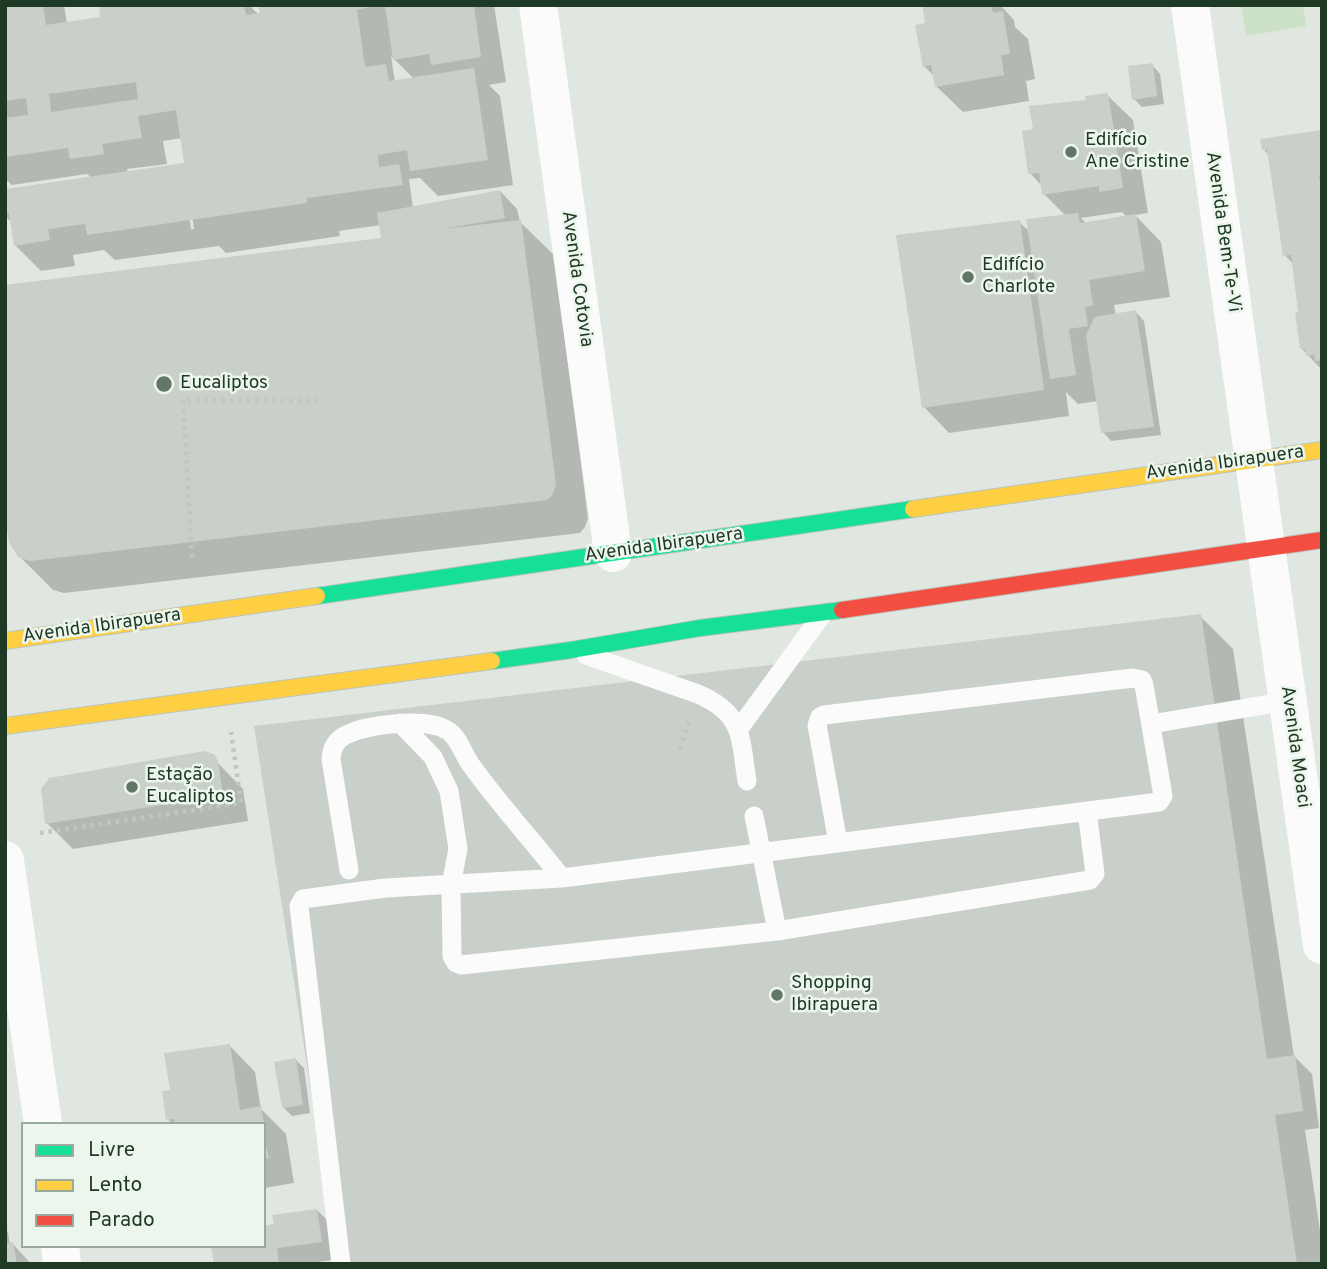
<!DOCTYPE html>
<html>
<head>
<meta charset="utf-8">
<style>
	body { margin:0 }
	#map { position:relative; width:1327px; height:1269px; overflow:hidden; background:#e0e7e0; font-family:Overpass,sans-serif }
	canvas { display:block }
	.frame { position:absolute; inset:0; border:7px solid #1e3924; pointer-events:none }
	.legend { position:absolute; left:21px; top:1122px; width:245px; height:126px; box-sizing:border-box; background:#edf6ed; border:2px solid #9aaa9d; margin:0; padding:9px 12px; list-style:none; font-size:21px; color:#1e3924 }
	.legend li { display:flex; align-items:center; gap:14px; height:35px }
	.legend b { width:35px; border:2px solid #9aaa9d }
</style>
</head>
<body>
<div id="map">
<canvas width="1327" height="1269"></canvas>
<div class="frame"></div>
<ul class="legend">
<li><b style="height:9px;background:#16e098"></b>Livre</li>
<li><b style="height:9px;background:#ffcf43"></b>Lento</li>
<li><b style="height:9px;background:#f24e42"></b>Parado</li>
</ul>
</div>
<script>
const c = document.querySelector('canvas').getContext('2d');
c.lineJoin = 'round';
function fillPath(path, color) { c.fillStyle = color; c.fill(path, 'evenodd'); }
function strokePath(path, color, width, dash) { c.strokeStyle = color; c.lineWidth = width; c.lineCap = dash ? 'butt' : 'round'; c.setLineDash(dash || []); c.stroke(path); }
function label(font, color, halo, rows, align = 'center') {
  c.font = font + ' Overpass,sans-serif'; c.lineWidth = 5; c.setLineDash([]); c.textBaseline = 'middle'; c.strokeStyle = halo; c.fillStyle = color; for (const [text, x, y, turn = 0] of rows) {
    c.save(); c.translate(x, y); c.rotate((+turn || 0) * Math.PI / 180); c.textAlign = isNaN(turn) ? turn : align; if (halo) c.strokeText(text, 0, 0); c.fillText(text, 0, 0); c.restore();
  }
}
fillPath(new Path2D(`
	M1241,5H1303L1306,26L1246,36Z`), '#cde1c8');
fillPath(new Path2D(`
	M5,5H64L67,24L102,19L100,5H249L259,15L262,14L260,5H494L506,82L489,85L500,96L513,185L438,196L420,178L409,179L413,208L500,191L517,209L520,222L554,255L588,518L585,527L580,533L64,593L53,590L19,556L383,239L381,225L339,231L340,236L226,253L219,246L115,260L104,250L73,255L75,266L41,271L15,245L12,223L5,216V191L92,178L87,174L12,185L5,179ZM391,56L414,79L395,82ZM182,138L186,168L128,173L127,169L167,164L163,141ZM186,192H189L194,229H191Z
	M924,5H1000L1014,20L1015,27L1028,39L1035,79L1026,81L1029,101L963,112L937,87L935,77L924,66L927,24Z
	M1152,65L1160,74L1164,104L1142,107L1134,99Z
	M1107,95L1133,120L1148,213L1135,215L1161,242L1170,297L1114,305L1116,315L1136,312L1144,321L1161,435L1111,441L1103,432L1098,401L1078,404L1066,392L1069,416L949,433L924,407L1019,222L1030,232L1066,216L1044,194L1042,186L1030,173L1034,130L1088,102ZM1122,212L1127,217L1087,224L1081,218Z
	M1322,132V370L1302,349L1294,265L1285,255L1270,156L1264,150Z
	M1200,616L1233,649L1294,1056L1312,1074L1319,1128L1305,1130L1322,1244V1264H339V1259L304,1264H216L264,1246L317,1210L334,1227Z
	M208,753L243,789L248,821L73,849L47,823Z
	M230,1046L255,1072L261,1109L286,1134L294,1183L264,1188V1124H172L168,1119L172,1092Z
	M296,1060L304,1068L310,1113L292,1116L283,1107Z
	M5,1229L8,1232L10,1245L13,1244L31,1264H5Z`), '#0003');
fillPath(new Path2D(`
	M5,5H43L46,25L100,17L99,5H244L246,15L260,13L258,5H377L357,10L365,67L386,64L389,81L474,68L488,160L410,171L407,150L378,155L379,167L399,164L403,185L307,198V203L87,235L85,224L48,229L50,240L14,246L9,213H5V189L184,163L176,110L138,116L142,138L102,144L104,154L70,159L68,148L5,157V118L28,115L26,98L5,101ZM136,82L138,99L51,112L49,94Z
	M385,5H474L481,57L431,65L429,54L393,60Z
	M922,5H991L993,13L1003,11L1010,54L1001,55L1004,75L935,87L931,65L923,67L915,25L925,23Z
	M1153,63L1157,96L1132,100L1128,66Z
	M1108,93L1123,188L1099,192V186L1042,195L1039,173L1028,174L1022,131L1033,129L1029,106L1086,100L1085,96Z
	M1322,130V175H1319L1322,197V360L1315,361L1314,355L1306,356L1305,349H1300L1295,313L1298,312L1291,255L1283,256L1267,149L1262,150L1260,139Z
	M500,190L505,218L442,229L521,220L556,484L553,494L547,500L30,561L18,557L9,542L5,517V285L381,238L377,213Z
	M1078,213L1080,223L1136,214L1145,271L1089,280L1093,305L1085,307L1088,326L1069,329L1076,375L1050,379L1026,219Z
	M1020,220L1044,390L922,408L896,235Z
	M1136,310L1154,427L1101,433L1086,335L1095,317Z
	M1201,614L1267,1059L1295,1055L1303,1111L1275,1115L1297,1264H338L254,726Z
	M204,751L214,754L218,761L223,795L45,824L41,789L49,778Z
	M230,1044L240,1110L261,1106L264,1124H175L174,1119L166,1120L162,1091L170,1090L164,1053Z
	M296,1058L303,1105L282,1108L274,1062Z
	M264,1139L269,1158L264,1159Z
	M317,1209L322,1242L277,1248L279,1264H214L211,1246H264V1226L274,1224L272,1215Z
	M13,1242L17,1264H5V1244Z`), '#c9cfc9');
const fast = new Path2D(`
	M317,596L913,509
	M492,661L571,650L700,628L842,610`);
const slow = new Path2D(`
	M913,509L1322,450
	M5,641L317,596
	M5,726L492,661`);
const jam = new Path2D(`
	M842,610L1322,540`);
strokePath(fast, '#bac3bc', 18);
strokePath(slow, '#bac3bc', 18);
strokePath(jam, '#bac3bc', 18);
strokePath(new Path2D(`
	M192,557L183,400L318,401
	M680,749L689,720
	M40,833L241,803L231,732`), '#bfc7c0', 4.5, [3.5, 5]);
strokePath(new Path2D(`
	M586,655L698,694C744,714 740,737 747,781
	M400,723L433,757L449,791L458,849L451,885L452,956L456,963L461,965L777,931L1090,880L1095,874L1087,811
	M1151,724L1288,701
	M738,730L822,615
	M754,816L777,931
	M349,870L331,759C332,739 345,734 362,729C383,724 427,718 447,730C458,736 463,754 471,765C499,804 532,840 562,878
	M341,1264L299,906L303,899L385,888L562,878L1159,802L1163,796L1144,685L1142,680L1133,678L824,715L820,717L817,725L838,843`), '#fafbfa', 19);
strokePath(new Path2D(`
	M538,5L613,553
	M1190,5L1322,945
	M5,860L43,1124
	M60,1246L62,1264`), '#fafbfa', 38);
strokePath(fast, '#16e098', 16);
strokePath(slow, '#ffcf43', 16);
strokePath(jam, '#f24e42', 16);
for (const [x, y, r, color] of [
	[1071,152,7,"#627666"],
	[968,277,7,"#627666"],
	[164,384,9,"#627666"],
	[132,787,7,"#627666"],
	[777,995,7,"#627666"]
]) { const dot = new Path2D(); dot.arc(x, y, r, 0, 2 * Math.PI); c.fillStyle = color; c.fill(dot); strokePath(dot, '#edf6ed', 2.5); }
label('19px', '#1e3924', '#edf6ed', [
	["Edifício",1085,141],
	["Ane Cristine",1085,163],
	["Edifício",982,266],
	["Charlote",982,288],
	["Eucaliptos",180,384],
	["Estação",146,776],
	["Eucaliptos",146,798],
	["Shopping",791,984],
	["Ibirapuera",791,1006]
], 'left');
label('19px', '#1e3924', '#edf6ed', [
	["Avenida Bem-Te-Vi",1222,232,82],
	["Avenida Cotovia",576,279,82],
	["Avenida Ibirapuera",1225,464,-8],
	["Avenida Ibirapuera",664,546,-8],
	["Avenida Ibirapuera",102,627,-8],
	["Avenida Moaci",1294,747,82]
]);
</script>
</body>
</html>
